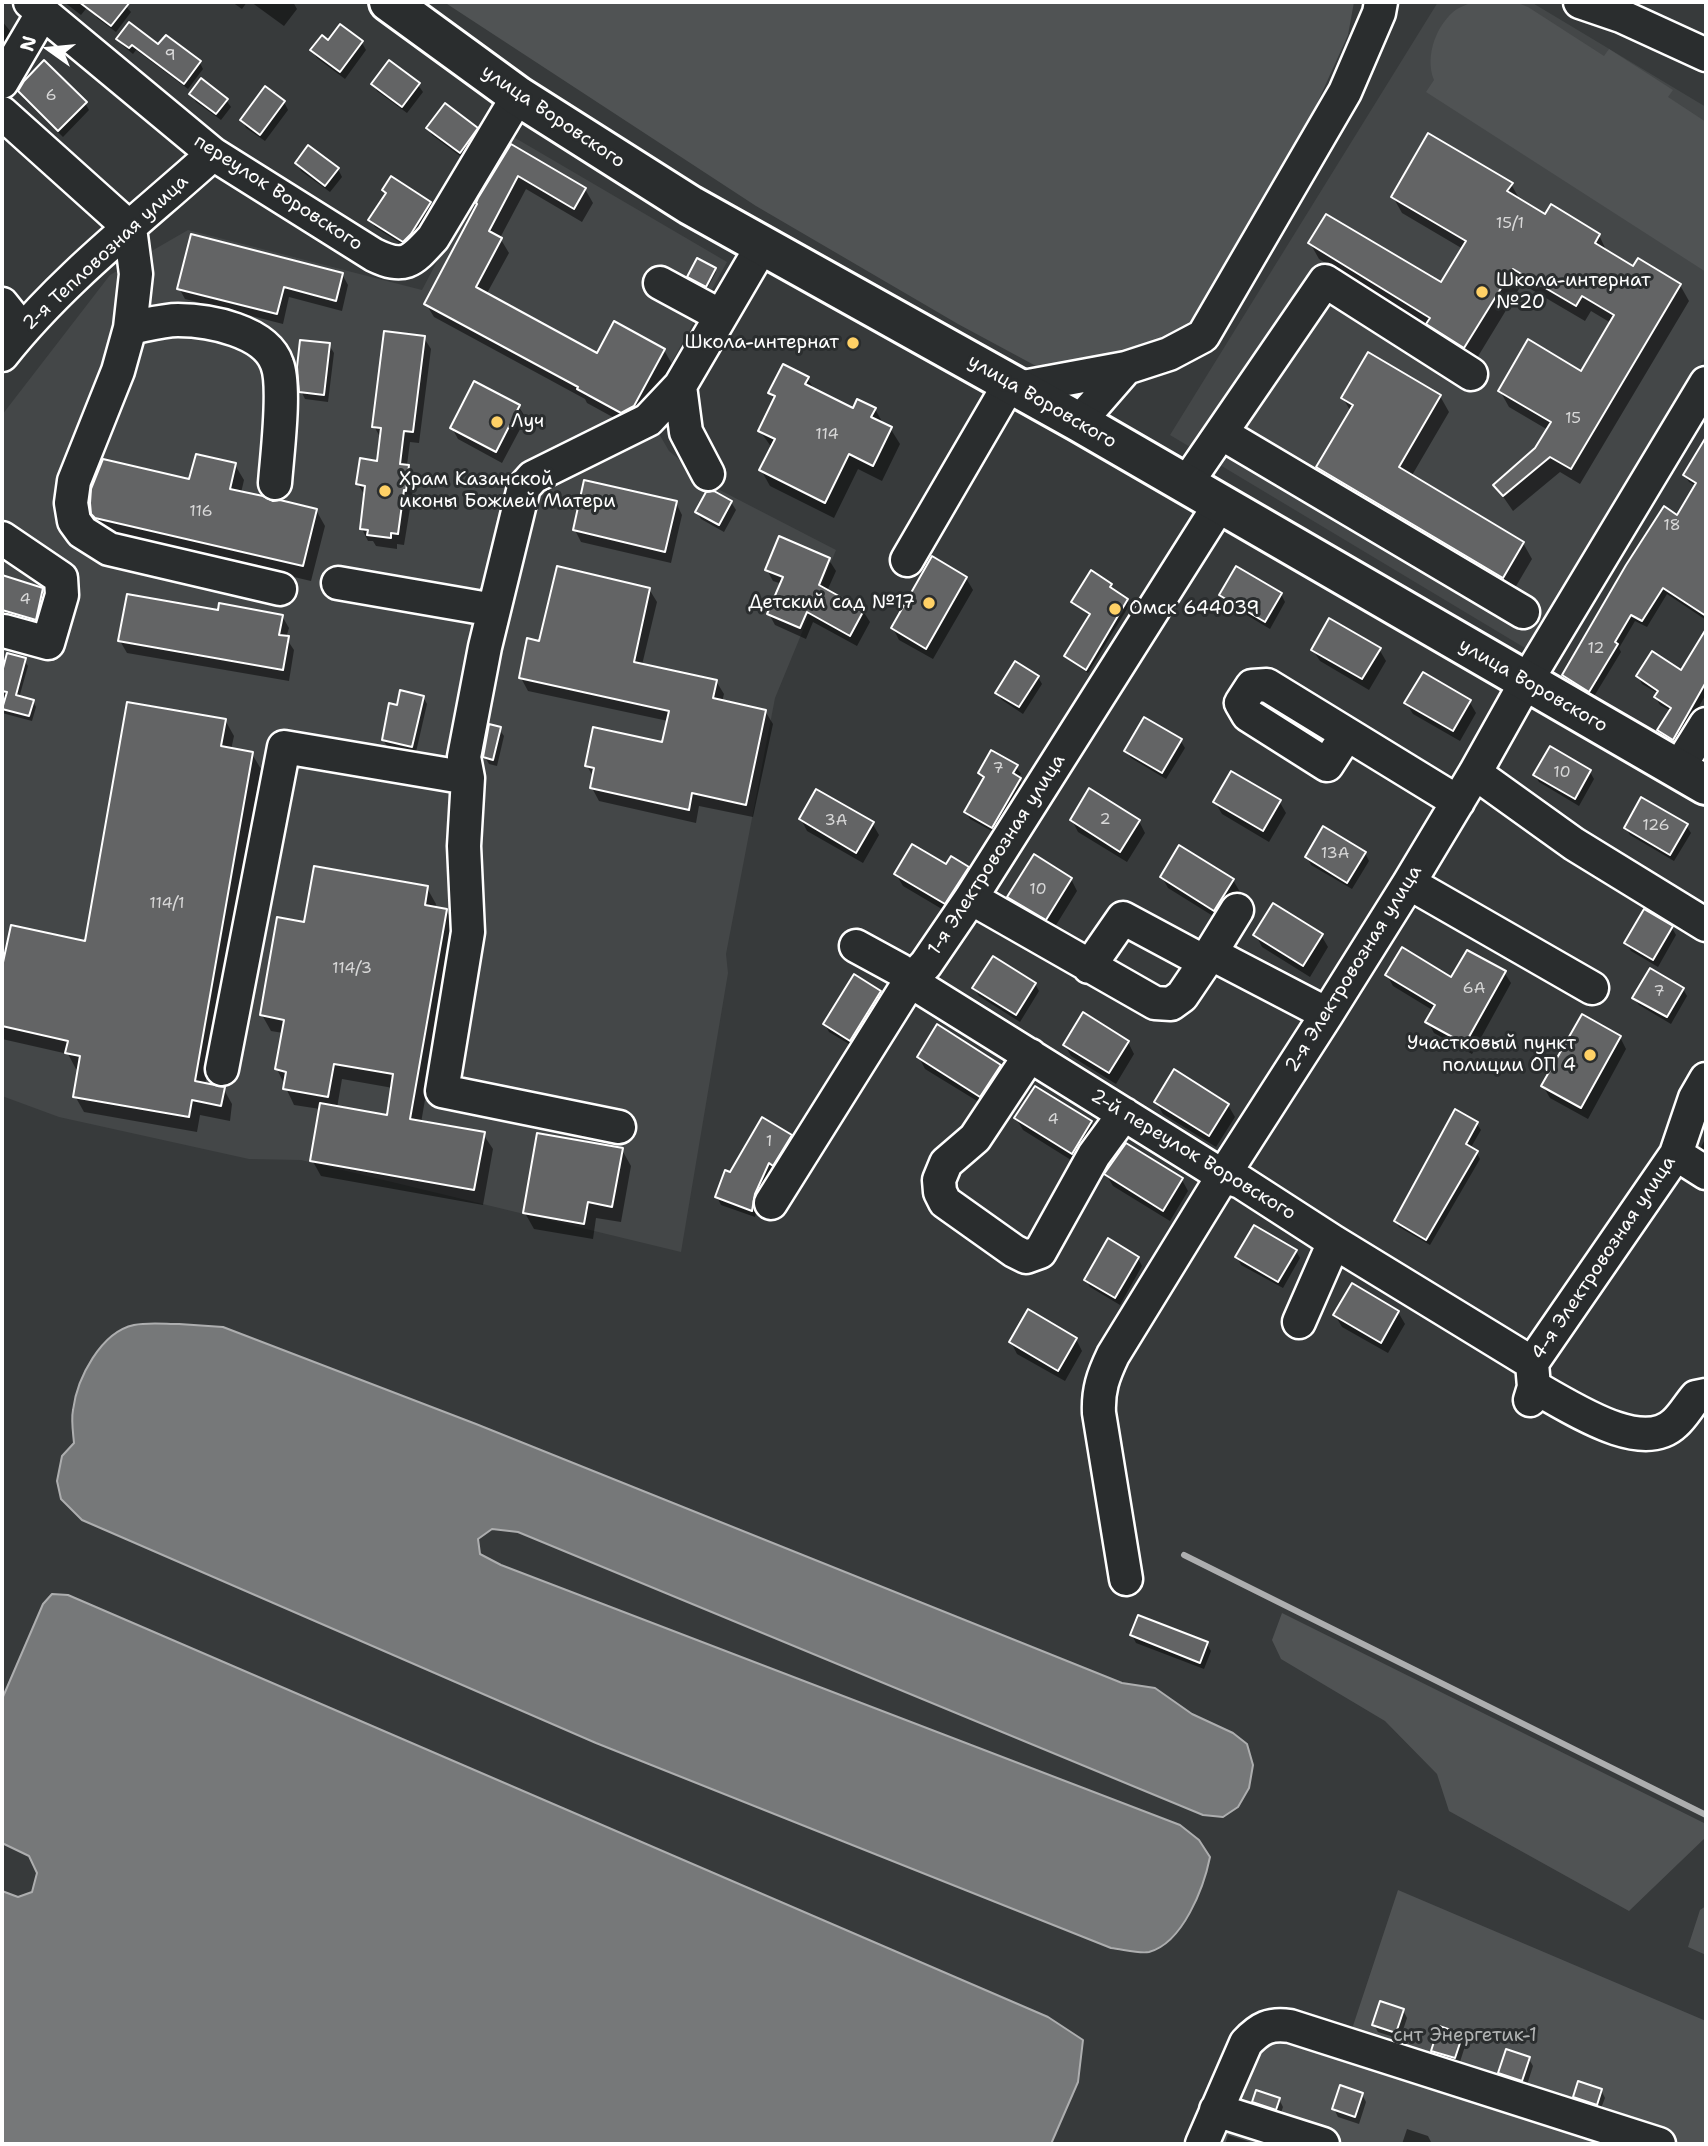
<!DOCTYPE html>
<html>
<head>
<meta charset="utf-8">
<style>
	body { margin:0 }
	#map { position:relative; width:1708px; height:2146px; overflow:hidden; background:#373a3b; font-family:"Shantell Sans",sans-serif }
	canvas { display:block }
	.frame { position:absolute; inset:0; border:4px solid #fff; pointer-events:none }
	.north { position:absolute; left:14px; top:14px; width:70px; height:70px; -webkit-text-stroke:5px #2a2d2e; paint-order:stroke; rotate:285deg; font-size:19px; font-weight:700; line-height:28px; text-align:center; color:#fff }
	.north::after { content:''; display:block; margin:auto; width:24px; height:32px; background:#fff; clip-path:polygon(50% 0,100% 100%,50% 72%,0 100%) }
</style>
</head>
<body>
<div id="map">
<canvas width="1708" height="2146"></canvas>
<div class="frame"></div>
<div class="north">N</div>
</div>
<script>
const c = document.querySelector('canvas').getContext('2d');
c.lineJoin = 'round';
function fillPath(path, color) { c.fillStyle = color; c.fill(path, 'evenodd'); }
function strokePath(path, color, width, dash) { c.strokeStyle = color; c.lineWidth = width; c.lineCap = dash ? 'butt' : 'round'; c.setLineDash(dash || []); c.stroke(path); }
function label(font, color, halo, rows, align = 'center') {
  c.font = font + ' "Shantell Sans",sans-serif'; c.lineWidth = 6; c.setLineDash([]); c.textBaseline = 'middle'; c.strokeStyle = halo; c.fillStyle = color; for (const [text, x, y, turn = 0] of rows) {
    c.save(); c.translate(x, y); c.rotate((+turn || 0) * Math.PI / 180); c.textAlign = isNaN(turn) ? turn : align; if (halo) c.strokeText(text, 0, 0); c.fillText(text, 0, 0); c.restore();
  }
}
fillPath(new Path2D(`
	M1438,2H1531L1706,107V356L1525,648L1170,435Z
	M505,132L727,262L654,394V425L669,451L710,485L836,550L775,698L726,954L728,973L681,1252L301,1160L249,1159L59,1117L2,1096V415L110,275L188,230L422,290Z`), '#444748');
fillPath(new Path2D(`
	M444,2H1354L1348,35L1310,119L1200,308L1176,342L1082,365L1036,366L958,324L756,206Z
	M1473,2H1515L1528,7L1604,56L1609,49L1673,90L1668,97L1706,122V272L1426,92L1434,80C1424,56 1437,23 1457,9C1462,6 1468,4 1473,2Z
	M1282,1613L1706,1824V1837L1629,1911L1449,1811L1437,1774L1385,1721L1281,1659L1272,1640Z
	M1398,1890L1706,2021V2144H1193L1238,2042L1349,2038Z
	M1706,1906V1955L1688,1947L1700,1910Z`), '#505354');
const water = new Path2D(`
	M179,1324L223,1327L476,1424L1122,1683L1155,1688L1192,1714L1233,1733L1247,1744L1253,1765L1249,1788L1238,1807L1223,1817L1203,1815L518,1532L492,1529L478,1539L480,1554L501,1565L1180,1825L1199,1840L1210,1857C1204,1887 1183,1943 1149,1952C1139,1954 1122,1949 1111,1948L596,1743L82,1520L61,1499L57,1481L62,1456L74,1443C73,1432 71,1420 73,1410C77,1378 101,1332 134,1325C148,1322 165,1324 179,1324Z
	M52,1594L68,1595L1048,2017L1083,2040L1078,2082L1051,2144H2V1891L18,1897L32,1892L37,1873L29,1856L2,1843V1699L43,1604Z`);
fillPath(water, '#767879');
strokePath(water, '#adaeaf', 2);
fillPath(new Path2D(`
	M64,2H87L89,5L81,15Z
	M99,2H122L131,12L116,32L97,18L93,11Z
	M232,2H247L242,9Z
	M251,2H293L297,9L284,26Z
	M2,21L15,37L2,50Z
	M119,39L200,63L203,69L188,89L136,50L133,54L122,45Z
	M329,43H362L366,50L345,79L317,58L312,50Z
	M373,84L418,85L423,92L407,113L377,91Z
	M20,91L85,103L89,110L63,137L24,99Z
	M191,94L226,100L231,107L221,120L196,102Z
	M284,102L288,110L265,141L246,128L242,120Z
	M428,128L476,129L481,136L464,159L432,135Z
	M512,146L585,189L593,203L582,222L526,189L500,238L509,253L486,295L597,355L664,350L672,364L642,420L629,426L587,403L585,399L434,317L426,304Z
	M297,163L338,169L342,177L330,192L301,171Z
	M391,179L430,204L434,211L408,248L375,227L370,220L387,195L384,190Z
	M1511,184L1520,200L1546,216L1599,235L1607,252L1634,268L1680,285L1689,301L1580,484L1560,472L1513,511L1495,485L1537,449L1548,430L1509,407L1500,391L1582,373L1611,323L1591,311L1585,321L1522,284L1474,363L1438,340L1430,327L1319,259L1310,243L1441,284L1463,249L1402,213L1393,197Z
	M714,269L716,272L707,289L689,277Z
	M342,274L348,285L342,311L289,297L283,324L185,299L179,288Z
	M424,338L431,349L419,443L410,442L407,465L415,478L404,545L397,544V549L376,546L373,541H368L362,529L365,496L358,484L378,463L381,439L374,426Z
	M329,345L334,353L328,402L305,399L301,391Z
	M807,378L816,392L853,410L875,409L884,425L890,428L900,444L882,481L858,469L834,518L770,486L761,470L772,448L760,431L775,401L770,393Z
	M1440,396L1449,412L1411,477L1523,543L1532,559L1512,593L1328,483L1319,467L1351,412L1343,398Z
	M519,407L526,418L502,463L458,439L452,428Z
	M1706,442V620L1667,594L1647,627L1635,621L1619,648L1621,652L1593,698L1568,682L1564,675L1678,517L1696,486L1689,482L1685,475Z
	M235,465L244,480L241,493L272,503L316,510L325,526L311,581L105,533L96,517Z
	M731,502L736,510L724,532L701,519L697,512Z
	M676,503L682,515L671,563L581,542L575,530Z
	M829,560L836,571L827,591L863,611L870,622L857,646L813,622L806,639L775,625L769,614L782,584L773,581L767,570Z
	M2,577L42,590L46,597L39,626L2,616Z
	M966,578L973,590L933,659L899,640L893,628Z
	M1111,585L1113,591L1127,600L1130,604L1088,673L1069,660L1066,656L1091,616L1076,606L1073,602Z
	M649,589L657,602L642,665L716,681L724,694L722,702L765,711L773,724L753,817L699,806L696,823L599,801L592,788L594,778L587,766L663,744L668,721L528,691L521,678L541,643Z
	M1281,594L1285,602L1270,629L1225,602L1221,595Z
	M219,612L282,616L289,628L286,638L294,650L289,681L127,653L120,641Z
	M1706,632V694L1677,746L1663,738L1659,731L1671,711L1660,705L1656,698L1659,694L1642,684L1638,676L1681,672Z
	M1379,649L1386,661L1369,690L1320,661L1313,650Z
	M8,656L24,660L28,666L19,698L33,701L36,707L32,721L2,713V678Z
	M1038,677L1042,684L1023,714L1002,700L997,693Z
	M423,697L427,704L416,752L387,746L383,740L398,707Z
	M1469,701L1476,713L1460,741L1413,714L1406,703Z
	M225,720L234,736L231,750L252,754L261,769L205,1085L223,1088L232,1104L230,1121L200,1115L197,1132L84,1112L75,1096L80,1069H76L68,1054L2,1039V975L12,927L87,943Z
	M499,729L504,736L497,766L489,764L485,757Z
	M1180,740L1185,748L1166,779L1131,758L1126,751Z
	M1550,748L1590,772L1594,779L1579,806L1539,782L1535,775Z
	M1016,767L1021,774L1018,778L1024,786L997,834L970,819L966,812L984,780L980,773Z
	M1279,801L1286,813L1269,842L1222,814L1215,802Z
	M801,819L872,823L879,835L863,863L807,831Z
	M1072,820L1139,821L1145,833L1127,862L1078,832Z
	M1686,825L1691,833L1674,861L1630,835L1626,828Z
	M1365,853L1369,861L1352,889L1311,865L1307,857Z
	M947,866L968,868L974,880L952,915L903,886L896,874Z
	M1162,877L1233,880L1240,892L1221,921L1168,888Z
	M1071,879L1077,891L1053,930L1016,909L1009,897Z
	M427,888L436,904L435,908L446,910L455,926L421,1123L483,1134L493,1149L483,1205L321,1176L312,1160L320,1109L294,1105L277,1069L283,1033L271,1031L262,1015L305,924ZM342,1079L393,1088L388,1117L337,1108Z
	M1672,928L1676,935L1658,967L1631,951L1626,943Z
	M1256,935H1321L1328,947L1310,977L1262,947Z
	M1504,972L1511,983L1472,1054L1434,1033L1428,1022L1434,1011L1393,986L1387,975L1452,980Z
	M1035,984L1039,991L1020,1022L979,996L974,988Z
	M1683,989L1687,996L1671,1024L1639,1005L1634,998Z
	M880,992L884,1000L854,1047L829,1032L825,1024Z
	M1620,1037L1626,1049L1588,1119L1550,1098L1543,1086Z
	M1128,1042L1134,1054L1116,1084L1071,1056L1065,1045Z
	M919,1057L1000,1066L1007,1078L987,1107L925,1069Z
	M1156,1102L1228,1105L1235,1117L1216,1147L1163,1114Z
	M1016,1118L1091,1123L1098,1134L1079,1165L1023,1130Z
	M1477,1124L1481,1130L1470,1149L1477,1153L1480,1159L1430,1245L1399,1227L1396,1221Z
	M791,1136L795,1144L777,1172L773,1170L759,1202L755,1217L721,1205L717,1197L731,1174Z
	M1706,1137V1155L1701,1147Z
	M622,1150L631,1166L621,1222L596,1218L593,1239L534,1229L525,1213Z
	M1106,1174L1182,1180L1188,1191L1170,1221L1113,1186Z
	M1296,1251L1300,1258L1283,1288L1241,1265L1237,1257Z
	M1138,1258L1142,1266L1120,1305L1090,1287L1086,1280Z
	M1398,1312L1405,1324L1388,1353L1342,1327L1335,1315Z
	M1076,1339L1082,1351L1065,1381L1017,1354L1011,1342Z
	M1132,1635L1207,1644L1211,1651L1204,1669L1136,1643Z
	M1403,2010L1407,2018L1400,2039L1378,2032L1374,2025Z
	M1462,2036L1466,2043L1459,2065L1438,2058L1433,2050Z
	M1529,2059L1533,2066L1526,2088L1505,2081L1500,2073Z
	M1601,2090L1605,2098L1600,2111L1579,2104L1575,2097Z
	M1362,2094L1366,2102L1359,2124L1338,2117L1334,2109Z
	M1279,2099L1283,2107L1280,2116L1259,2110L1254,2102Z
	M1407,2129L1428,2136L1432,2144H1402Z
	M1228,2135L1257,2144H1225Z`), '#0007');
strokePath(new Path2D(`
	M1184,1555L1706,1815`), '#adaeaf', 6);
const building = new Path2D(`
	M79,2H130L111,26Z
	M129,22L158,44L166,35L201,61L184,84L132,45L129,48L116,39Z
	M340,24L363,41L340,72L310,50L322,35L328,40Z
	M44,60L87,102L58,131L18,91L24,81Z
	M389,60L420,83L402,107L371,84Z
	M201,78L228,99L216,114L189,94Z
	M265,86L285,101L260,135L240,120Z
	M445,103L478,128L460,153L426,128Z
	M1428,133L1513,183L1507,191L1545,214L1551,204L1600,234L1595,243L1633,266L1638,258L1681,284L1571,469L1550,457L1503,496L1493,485L1535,448L1551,422L1498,391L1528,339L1581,371L1614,315L1582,296L1576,306L1513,269L1464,348L1426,324L1430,318L1308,243L1326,214L1441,282L1466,241L1391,197Z
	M511,144L586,188L574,209L518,176L489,231L502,238L476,287L597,353L614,321L665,349L634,406L621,413L577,389L578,387L424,304L477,204L476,203L478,198Z
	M308,145L339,168L325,186L295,163Z
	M391,176L431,202L411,234L403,242L368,220L386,193L382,190Z
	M191,234L343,273L336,301L284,287L277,314L177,289Z
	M697,258L716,268L706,287L687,277Z
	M384,331L425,336L413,432L404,431L400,464L409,465L406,491L404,490L398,534L391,533V538L367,535L368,530L360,529L365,486L356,484L360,458L377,461L381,428L372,427Z
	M300,340L330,343L324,395L299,392L297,367Z
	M1368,352L1441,395L1399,467L1524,542L1503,578L1316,467L1353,405L1341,398Z
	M783,364L809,377L805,384L853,408L857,399L876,408L871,417L892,427L873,466L849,454L825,503L759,470L775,439L758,431L775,396L768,393Z
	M474,381L520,405L496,452L450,428Z
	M1706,437V616L1663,588L1642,621L1631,615L1615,642L1618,644L1589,692L1562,675L1626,565L1664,506L1677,515L1696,483L1683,475Z
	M196,454L236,463L230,489L263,496L273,501L280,500L317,509L303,566L95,518L91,514L90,503L91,489L103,459L189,479Z
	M584,480L677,501L665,552L573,530Z
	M714,491L732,501L719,525L695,512L706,492Z
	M779,536L830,558L819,585L864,610L850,636L807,612L800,628L767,614L783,577L765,570Z
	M932,556L967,577L926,649L891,628Z
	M557,566L650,588L634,662L717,680L713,698L766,710L746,805L692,793L689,810L590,788L594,768L585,766L593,727L662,742L669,711L519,678L527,638L539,641Z
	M1236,566L1282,593L1265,622L1219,595Z
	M1091,570L1112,584L1110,587L1128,599L1086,670L1064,656L1090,614L1071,602Z
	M2,575L43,588L36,620L2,610Z
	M127,594L218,610L219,603L283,615L279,635L289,636L283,670L118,641Z
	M1329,618L1381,648L1362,679L1311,650Z
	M1706,629V682L1673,740L1657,730L1671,708L1654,697L1658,691L1636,676L1652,651L1681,670Z
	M7,653L26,658L16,695L34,700L29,716L2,709L7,692L2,691V672Z
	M1015,661L1039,676L1019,707L995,693Z
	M1423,672L1471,700L1453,731L1404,703Z
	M400,690L424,696L412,747L382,740L389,703L397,705Z
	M127,702L226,719L221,746L253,752L195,1081L225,1087L221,1106L192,1100L189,1117L73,1097L80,1056L65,1053L68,1041L2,1026V967L11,925L85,941Z
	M1144,717L1182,739L1162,773L1124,751Z
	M489,724L501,727L493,760L483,757Z
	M1550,746L1591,770L1575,799L1533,775Z
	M991,750L1018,765L1013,773L1021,778L992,828L964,812L984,777L978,773Z
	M1231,771L1281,800L1263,831L1213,802Z
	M1089,788L1140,820L1120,852L1070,820Z
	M816,789L874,822L856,853L799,819Z
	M1641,797L1688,824L1670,855L1624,828Z
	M1323,826L1366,852L1347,883L1305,857Z
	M912,844L946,864L951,856L969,867L945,904L894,874Z
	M1179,845L1234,879L1214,911L1160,877Z
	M1034,854L1072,878L1046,920L1007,897Z
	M314,866L428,886L425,905L447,909L410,1119L485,1132L474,1190L310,1161L320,1103L387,1115L393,1074L334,1064L328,1097L283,1089L286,1072L275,1069L284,1020L260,1015L277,917L304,922Z
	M1273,903L1323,934L1303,966L1253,935Z
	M1644,909L1673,926L1653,960L1624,943Z
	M1402,947L1451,977L1467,950L1506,971L1465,1044L1425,1022L1435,1005L1385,975Z
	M993,956L1036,983L1016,1015L972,988Z
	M1650,968L1684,988L1667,1017L1632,998Z
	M854,974L881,991L850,1041L823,1024Z
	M1083,1012L1129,1041L1109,1073L1063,1045Z
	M1582,1014L1621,1036L1581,1108L1541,1086Z
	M937,1024L1001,1065L980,1097L917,1057Z
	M1174,1069L1229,1104L1209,1136L1154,1102Z
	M1035,1086L1092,1121L1072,1154L1014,1118Z
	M1455,1109L1478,1122L1466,1144L1478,1151L1426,1240L1394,1221Z
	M762,1117L792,1135L773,1166L769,1163L755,1194L752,1211L715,1197L725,1170L730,1172Z
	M537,1133L623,1148L612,1207L588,1202L584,1224L523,1213Z
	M1126,1143L1183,1178L1163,1211L1104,1174Z
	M1254,1225L1297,1250L1278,1282L1235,1257Z
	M1108,1238L1139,1257L1115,1298L1084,1280Z
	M1352,1283L1399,1311L1381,1343L1333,1315Z
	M1028,1309L1077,1338L1058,1371L1009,1342Z
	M1138,1615L1208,1642L1200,1663L1130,1635Z
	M1380,2001L1404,2009L1396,2033L1372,2025Z
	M1439,2026L1463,2034L1455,2058L1431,2051Z
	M1506,2049L1530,2057L1522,2081L1498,2073Z
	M1578,2081L1602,2089L1597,2105L1573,2097Z
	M1340,2085L1363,2093L1355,2117L1332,2109Z
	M1256,2090L1280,2098L1276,2110L1252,2102Z`);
fillPath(building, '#636465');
strokePath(building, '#fff', 2);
const minor = new Path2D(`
	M30,2L213,154L374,255C405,270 412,261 433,238L518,96
	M1580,2L1621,16L1706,55
	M2,82L43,12
	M2,113L130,228L136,274L130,328L118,371L74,481L71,503L74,521L82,532L109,549L280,589
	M660,283L721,316
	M2,304L22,329
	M130,328C146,325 163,320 178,320C209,320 266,331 277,364C286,387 277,455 275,483
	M2,355C62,279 141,219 213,154
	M680,386L686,432L708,474
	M1018,388L1126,368
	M1079,422L1126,368L1169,354L1203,336L1345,92L1379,13L1381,2
	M1221,433L1523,612
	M1186,484L1325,281L1471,374
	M2,538L61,578L62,595L48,643L4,631
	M907,560L1010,383
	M338,583L494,610
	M1347,734L1327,765L1248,715L1241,703L1252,686L1267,685L1458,802
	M1678,769L1706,724
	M1475,773L1574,844L1706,925
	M1409,883L1592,988
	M971,898L1155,1003L1171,1004L1182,996L1205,962L1123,918L1089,967
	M856,946L900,970L910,981L1223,1176L1241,1182L1334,1242L1532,1363
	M1210,953L1327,1014
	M1205,962L1237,910
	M1030,1055L975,1138L946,1163L939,1180L940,1192L945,1202L1014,1251L1026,1257L1040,1252L1094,1155L1124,1114
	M222,1069L284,747L468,778
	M619,1127L442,1091L468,932L464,846L468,778L464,757L485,647L524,487L533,477L648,420L680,386L762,246
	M1676,1154L1706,1173
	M771,1203L910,981L926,964L971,898L1220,504
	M1299,1322L1334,1242
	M1534,1387C1568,1405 1641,1456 1675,1423C1683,1416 1689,1405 1696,1397L1706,1395
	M1530,1400L1534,1387L1532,1363L1676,1154L1695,1098L1706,1079
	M1126,1579L1099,1413C1098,1390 1103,1376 1113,1355L1223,1176L1327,1014L1409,883L1475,773L1526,682L1706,383
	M1216,2110L1323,2144
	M1202,2144L1246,2043C1260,2028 1270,2023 1290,2026L1659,2144`);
const major = new Path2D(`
	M389,2L518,96L690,205L1079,422L1706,785`);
strokePath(minor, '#fff', 37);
strokePath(major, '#fff', 44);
strokePath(minor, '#2a2d2e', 32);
strokePath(major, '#2a2d2e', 38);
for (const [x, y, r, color] of [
	[1482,292,7,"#ffd166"],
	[853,343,7,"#ffd166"],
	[497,422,7,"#ffd166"],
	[385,491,7,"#ffd166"],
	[929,603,7,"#ffd166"],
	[1115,609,7,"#ffd166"],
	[1590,1055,7,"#ffd166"]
]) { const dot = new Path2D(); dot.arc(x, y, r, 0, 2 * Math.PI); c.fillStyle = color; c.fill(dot); strokePath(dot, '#2a2d2e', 2.5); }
label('16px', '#d8d8d8', null, [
	["9",170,56],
	["6",51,96],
	["15/1",1510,224],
	["15",1573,419],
	["114",827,435],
	["116",201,512],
	["18",1672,526],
	["4",25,600],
	["12",1596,649],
	["7",998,769],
	["10",1562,773],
	["2",1105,820],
	["3А",836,821],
	["126",1656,826],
	["13А",1335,854],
	["10",1038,890],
	["114/1",167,904],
	["114/3",352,969],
	["6А",1474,989],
	["7",1659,992],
	["4",1053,1120],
	["1",769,1142]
]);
label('19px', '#fff', '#2a2d2e', [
	["улица Воровского",553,117,34],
	["переулок Воровского",278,193,33],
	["2-я Тепловозная улица",106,253,-43],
	["улица Воровского",1042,402,30],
	["улица Воровского",1533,686,30],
	["1-я Электровозная улица",997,855,-57],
	["2-я Электровозная улица",1354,969,-58],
	["2-й переулок Воровского",1193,1155,31],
	["4-я Электровозная улица",1604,1258,-56]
]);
label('19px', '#fff', '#2a2d2e', [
	["Школа-интернат",1496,281],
	["№20",1496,303],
	["Школа-интернат",839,343,"right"],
	["Луч",511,422],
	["Храм Казанской",399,480],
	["иконы Божией Матери",399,502],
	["Детский сад №17",915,603,"right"],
	["Омск 644039",1129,609],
	["Участковый пункт",1576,1044,"right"],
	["полиции ОП 4",1576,1066,"right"]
], 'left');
label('19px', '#b0b2b2', '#2a2d2e', [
	["снт Энергетик-1",1465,2036]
]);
</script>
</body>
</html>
